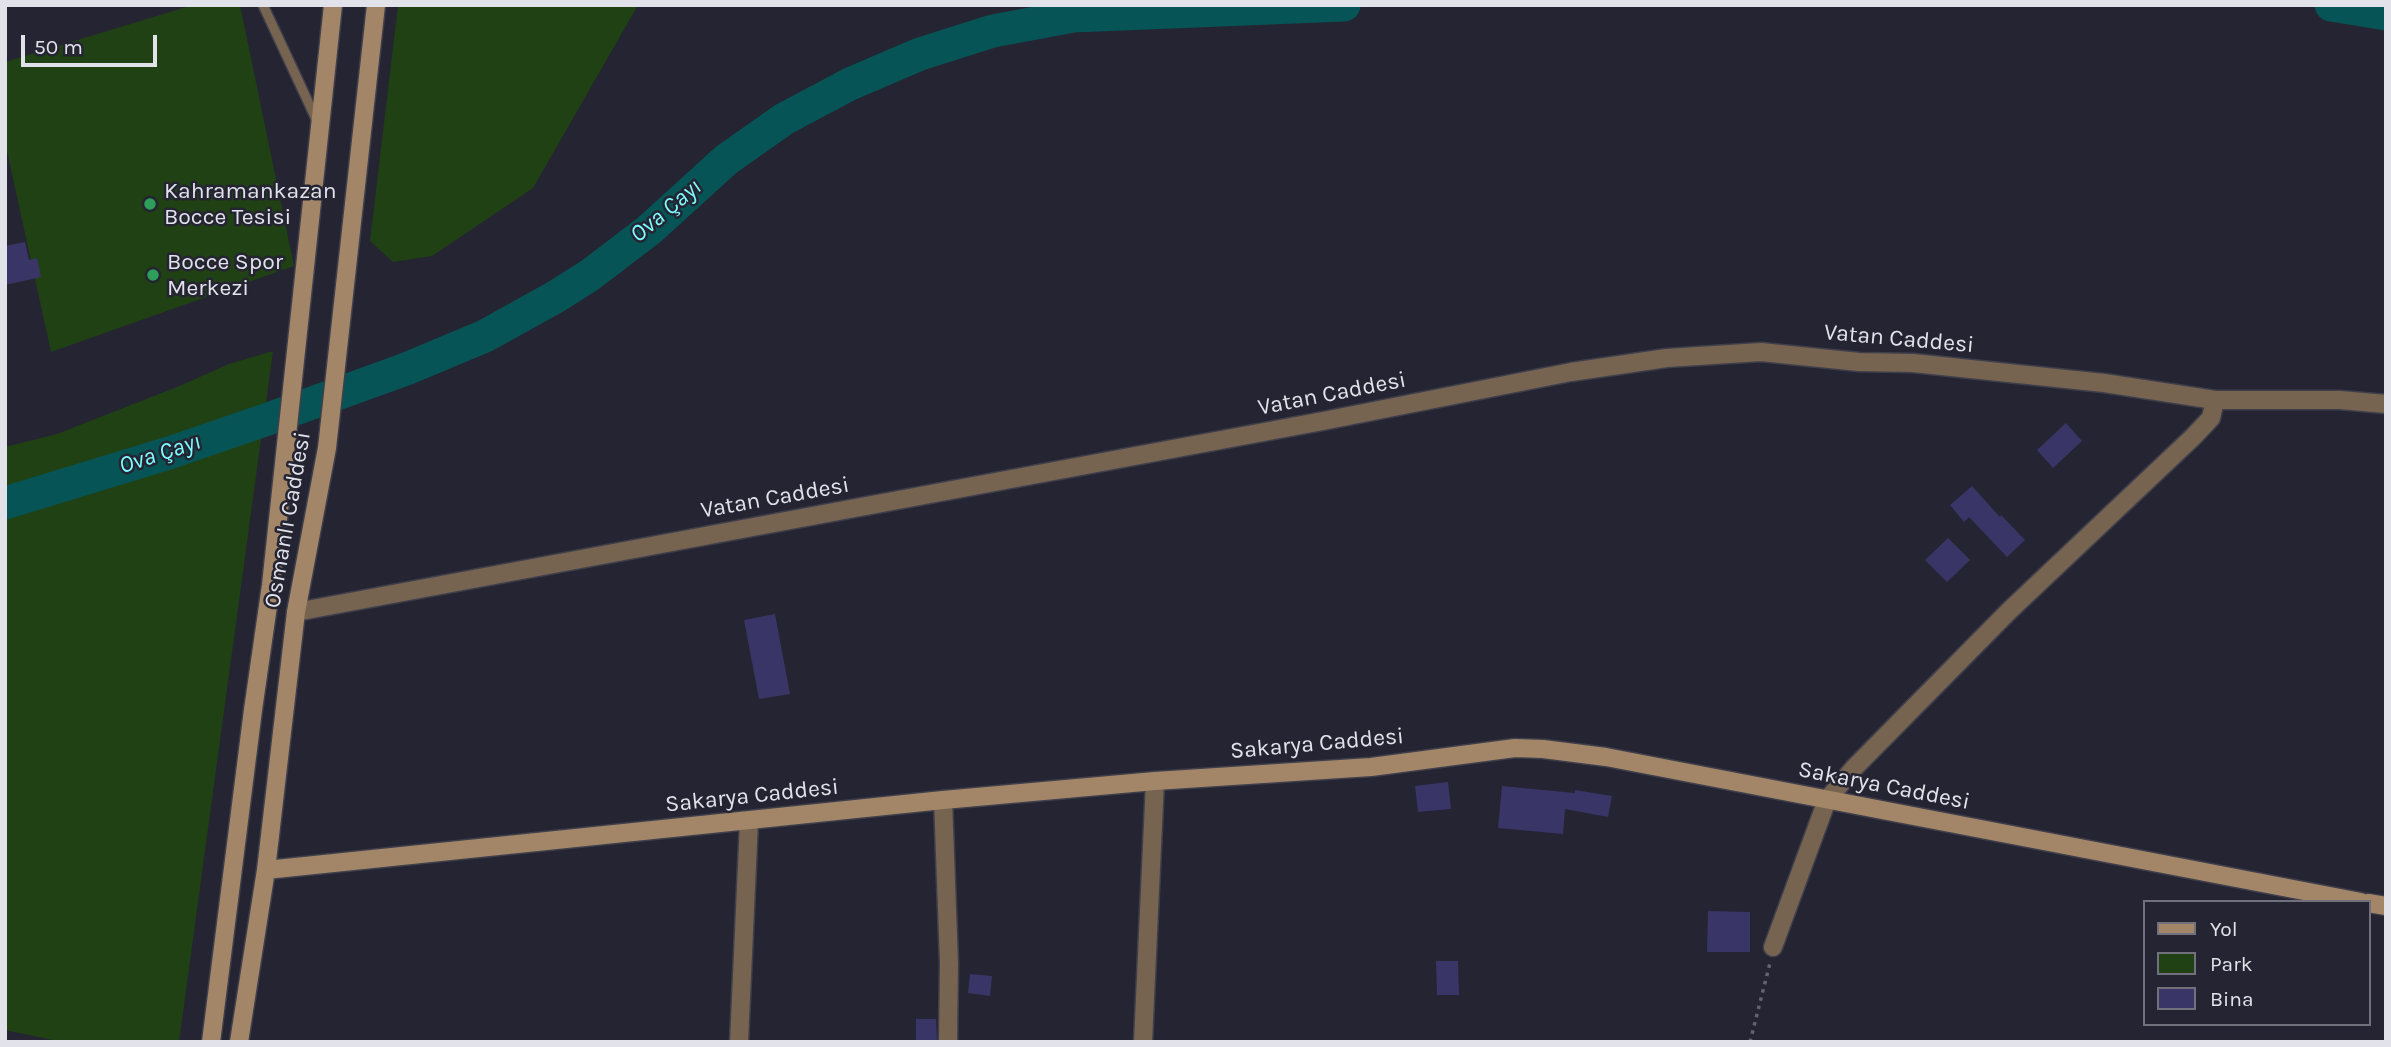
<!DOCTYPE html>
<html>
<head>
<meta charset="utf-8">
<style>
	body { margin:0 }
	#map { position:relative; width:2391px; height:1047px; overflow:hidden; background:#252432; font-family:Karla,sans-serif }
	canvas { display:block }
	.frame { position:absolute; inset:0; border:7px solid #e2e2eb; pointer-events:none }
	.legend { position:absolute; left:2143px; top:900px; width:228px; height:126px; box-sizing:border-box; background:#252432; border:2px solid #71707c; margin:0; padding:9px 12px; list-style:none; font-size:21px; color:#e2e2eb }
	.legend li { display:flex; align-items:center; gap:14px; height:35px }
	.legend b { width:35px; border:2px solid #71707c }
	.scale { position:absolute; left:21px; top:35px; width:136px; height:32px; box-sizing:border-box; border:4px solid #e2e2eb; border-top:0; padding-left:9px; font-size:21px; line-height:24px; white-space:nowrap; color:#e2e2eb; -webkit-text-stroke:5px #252432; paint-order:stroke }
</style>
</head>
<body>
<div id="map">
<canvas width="2391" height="1047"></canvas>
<div class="frame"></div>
<ul class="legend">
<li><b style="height:9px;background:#a38667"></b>Yol</li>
<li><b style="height:19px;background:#204114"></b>Park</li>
<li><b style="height:19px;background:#393566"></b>Bina</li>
</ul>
<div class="scale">50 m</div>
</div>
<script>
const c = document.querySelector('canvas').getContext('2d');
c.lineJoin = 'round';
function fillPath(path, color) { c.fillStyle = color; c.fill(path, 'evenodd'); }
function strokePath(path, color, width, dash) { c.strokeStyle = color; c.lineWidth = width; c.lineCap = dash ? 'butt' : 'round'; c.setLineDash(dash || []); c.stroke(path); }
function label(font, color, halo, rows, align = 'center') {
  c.font = font + ' Karla,sans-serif'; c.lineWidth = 5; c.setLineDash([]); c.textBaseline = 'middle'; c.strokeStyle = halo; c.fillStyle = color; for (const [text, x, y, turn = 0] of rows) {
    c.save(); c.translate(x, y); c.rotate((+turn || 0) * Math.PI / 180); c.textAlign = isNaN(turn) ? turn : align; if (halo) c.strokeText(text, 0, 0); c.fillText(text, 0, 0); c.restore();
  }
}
fillPath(new Path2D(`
	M193,5H240L294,266L51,352L5,142V62Z
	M398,5H638L533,188L432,256L393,262L370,241Z
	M273,351L179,1042H62L5,1030V447L57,434L177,387L229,364Z`), '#204114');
strokePath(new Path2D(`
	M2331,5L2386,14
	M5,503L169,453L268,419L406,369L485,336L557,296L590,275L649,230L726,160L784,119L850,84L920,54L993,31L1073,16L1344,5`), '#075456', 33);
fillPath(new Path2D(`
	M25,242L29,260L37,258L41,277L5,285V246Z
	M2066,423L2082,441L2053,468L2037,450Z
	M1972,486L2000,517L2001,515L2025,540L2007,557L1969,517L1964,522L1950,505Z
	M1948,538L1970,560L1947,582L1925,560Z
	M775,614L790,694L759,699L744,620Z
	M1448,782L1451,809L1418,812L1415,786Z
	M1502,786L1575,793V790L1612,796L1608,817L1565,809L1563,834L1498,828Z
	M1708,911L1750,912V952H1707Z
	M1436,961H1458L1459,995H1437Z
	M970,974L992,976L990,996L968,993Z
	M916,1019H936L937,1042H916Z`), '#393566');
const lane = new Path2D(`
	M263,5L317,121`);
const street = new Path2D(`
	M296,612L1323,421L1571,372L1667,358L1761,352L1859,362L1913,363L2104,383L2215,400H2340L2386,404
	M943,800L949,963L948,1042
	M1773,947L1827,800L1854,768L2009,611L2193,437L2211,418L2215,400
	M739,1042L749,821
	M1143,1042L1155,781`);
const secondary = new Path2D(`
	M266,870L943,800L1155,781L1371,767L1515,748L1543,749L1606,757L2361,902
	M2368,903L2386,906
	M211,1042L253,710L271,585L333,5
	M239,1042L266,870L296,612L327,448L376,5`);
strokePath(lane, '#3f3f4c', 12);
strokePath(street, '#3f3f4c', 21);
strokePath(secondary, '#3f3f4c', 21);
strokePath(new Path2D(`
	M1750,1042L1770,963`), '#63626e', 3.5, [3.5, 5]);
strokePath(lane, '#766350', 9);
strokePath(street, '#766350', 18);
strokePath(secondary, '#a38667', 18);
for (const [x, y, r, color] of [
	[150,204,7,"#2e9e5b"],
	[153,275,7,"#2e9e5b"]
]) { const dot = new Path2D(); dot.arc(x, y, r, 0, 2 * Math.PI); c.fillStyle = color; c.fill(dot); strokePath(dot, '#252432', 2.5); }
label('23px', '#e2e2eb', '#252432', [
	["Kahramankazan",164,191],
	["Bocce Tesisi",164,217],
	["Bocce Spor",167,262],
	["Merkezi",167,288]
], 'left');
label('23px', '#e2e2eb', '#252432', [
	["Vatan Caddesi",1899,339,5],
	["Vatan Caddesi",1332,394,-11],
	["Vatan Caddesi",775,498,-10],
	["Osmanlı Caddesi",288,520,-80],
	["Sakarya Caddesi",1317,744,-5],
	["Sakarya Caddesi",1884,786,11],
	["Sakarya Caddesi",752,796,-6]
]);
label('italic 24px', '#7dfcff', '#252432', [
	["Ova Çayı",666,211,-40],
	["Ova Çayı",160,454,-18]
]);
</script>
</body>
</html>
